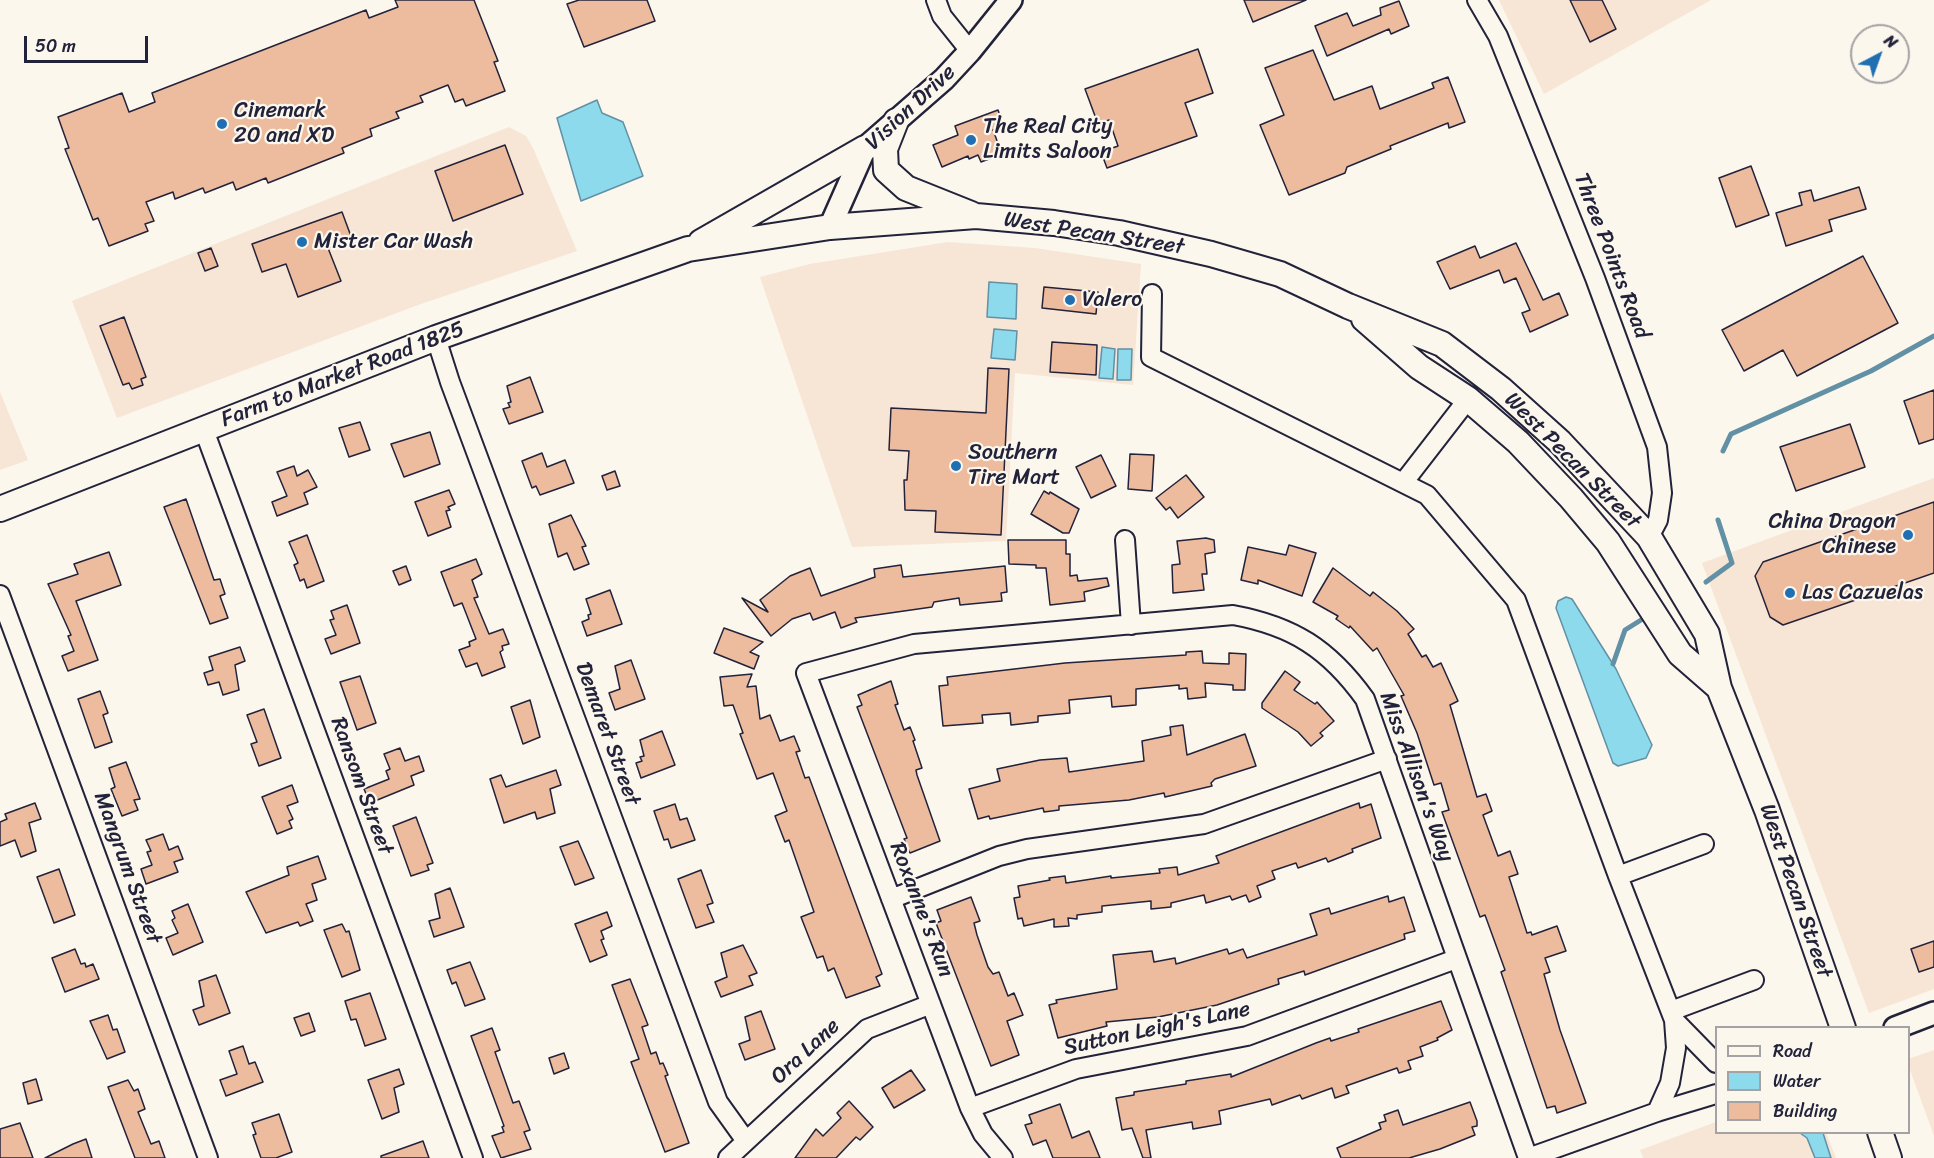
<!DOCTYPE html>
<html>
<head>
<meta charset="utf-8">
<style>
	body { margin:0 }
	#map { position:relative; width:1934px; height:1158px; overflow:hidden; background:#fbf7ec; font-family:Sriracha,sans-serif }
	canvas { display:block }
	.legend { position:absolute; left:1715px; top:1026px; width:195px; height:108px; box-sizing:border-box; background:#fbf7ec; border:2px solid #a4a2a5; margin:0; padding:8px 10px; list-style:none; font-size:18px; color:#22223b }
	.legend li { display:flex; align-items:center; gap:12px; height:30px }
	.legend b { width:30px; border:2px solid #a4a2a5 }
	.north { position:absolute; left:1850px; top:24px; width:60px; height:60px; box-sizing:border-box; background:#fbf7ec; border:2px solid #a4a2a5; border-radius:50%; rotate:41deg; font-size:16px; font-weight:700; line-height:24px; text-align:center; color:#22223b }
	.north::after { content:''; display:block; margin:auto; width:21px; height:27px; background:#1f6fb2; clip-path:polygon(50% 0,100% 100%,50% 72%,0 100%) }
	.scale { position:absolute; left:24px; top:36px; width:124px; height:27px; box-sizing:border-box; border:3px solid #22223b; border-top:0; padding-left:8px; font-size:18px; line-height:21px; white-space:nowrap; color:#22223b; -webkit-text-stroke:4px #fbf7ec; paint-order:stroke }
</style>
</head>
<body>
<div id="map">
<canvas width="1934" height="1158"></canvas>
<ul class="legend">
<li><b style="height:8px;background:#fbf7ec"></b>Road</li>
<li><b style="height:16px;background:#8ddaec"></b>Water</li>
<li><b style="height:16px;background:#edbb9e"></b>Building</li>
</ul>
<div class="north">N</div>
<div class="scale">50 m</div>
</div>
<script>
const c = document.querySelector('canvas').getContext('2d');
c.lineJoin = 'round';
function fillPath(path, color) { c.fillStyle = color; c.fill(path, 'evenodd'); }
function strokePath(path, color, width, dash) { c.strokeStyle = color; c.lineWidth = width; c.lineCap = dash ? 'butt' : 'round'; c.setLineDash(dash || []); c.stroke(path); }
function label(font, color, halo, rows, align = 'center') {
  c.font = font + ' Sriracha,sans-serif'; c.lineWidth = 4.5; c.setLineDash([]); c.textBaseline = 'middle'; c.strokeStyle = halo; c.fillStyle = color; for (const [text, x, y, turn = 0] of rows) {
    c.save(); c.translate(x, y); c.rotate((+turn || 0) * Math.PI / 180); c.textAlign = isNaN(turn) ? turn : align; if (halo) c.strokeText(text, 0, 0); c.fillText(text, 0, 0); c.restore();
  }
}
fillPath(new Path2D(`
	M1499,0H1711L1544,94Z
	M509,127L526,136L533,148L577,251L418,305L117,418L72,301Z
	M948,242L1035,248L1141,264L1133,385L1015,373L1006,541L852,547L760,277L810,264Z
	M0,392L28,460L0,470Z
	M1934,478V989L1869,1013L1702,563Z
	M1934,1050V1136L1909,1067L1908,1059Z
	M1716,1122V1132L1826,1133L1836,1158H1643L1640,1150Z`), '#f7e5d5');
const water = new Path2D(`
	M597,100L602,113L623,122L643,176L581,201L557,118Z
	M989,282L1017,284L1016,319L987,317Z
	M994,329L1017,331L1015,360L991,358Z
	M1102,347L1115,349L1113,379L1099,378Z
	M1118,349H1132L1131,380H1117Z
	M1566,597L1572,599L1616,669L1652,745L1646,758L1618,766L1613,763L1556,608L1558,601Z
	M1800,1133H1823L1831,1158H1815L1807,1138Z`);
fillPath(water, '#8ddaec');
strokePath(water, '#6290a5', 1.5);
strokePath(new Path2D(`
	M1723,451L1731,434L1871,371L1934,336
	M1706,582L1732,563L1718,520
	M1613,664L1625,630L1641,620`), '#6290a5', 5);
const building = new Path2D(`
	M395,0H474L498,61L494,62L505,91L466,106L463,99L455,102L448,85L420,96L423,102L396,112L399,118L370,129L372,136L342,148L344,153L268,183L266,178L236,190L233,182L205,193L203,188L175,199L173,192L146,202L154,221L145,224L148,231L109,246L98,218L93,220L65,149L69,148L58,117L122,93L129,112L155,102L152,93L366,10L369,18L398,7Z
	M579,0H647L655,21L584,47L567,4Z
	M1244,0H1306L1253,22Z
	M1570,0H1602L1616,29L1590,42Z
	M1399,1L1409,26L1391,34L1389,29L1327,56L1315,26L1347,13L1353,26L1381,15L1380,8Z
	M1198,49L1213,93L1185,103L1197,136L1107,168L1101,152L1118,146L1109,120L1098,124L1085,89Z
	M1313,50L1334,100L1372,86L1380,109L1434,88L1432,83L1448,77L1465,122L1449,128L1448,123L1390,146L1391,149L1347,167L1345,173L1289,195L1260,125L1284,115L1265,68Z
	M998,110L1004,126L993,130L1002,154L981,162L978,155L969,159L968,156L942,167L933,145L958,135L955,126Z
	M505,145L523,194L453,221L435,171Z
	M1751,166L1769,215L1736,227L1719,178Z
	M1859,187L1866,209L1829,220L1832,231L1786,246L1776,213L1802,205L1799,193L1811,190L1814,201Z
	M342,212L352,239L328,248L341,281L298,297L286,264L262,272L252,244Z
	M1516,243L1543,300L1559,293L1568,315L1530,332L1522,313L1530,310L1516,278L1504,283L1499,270L1450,289L1437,262L1475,246L1480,258Z
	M211,248L218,266L205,271L198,253Z
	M1863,256L1898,323L1797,376L1783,350L1744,371L1722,330Z
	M1044,287L1098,292L1096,314L1042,308Z
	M124,317L146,377L141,379L143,385L132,389L129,383L123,385L100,326Z
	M1052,342L1097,345L1096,375L1050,372Z
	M988,368L1009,369L1001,535L935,532L936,511L905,510L904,480H907L909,451L889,450L891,408L986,413Z
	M530,377L543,412L509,424L503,409L510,407L508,403L511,402L507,386Z
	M1934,390V439L1919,444L1904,401Z
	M360,422L370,450L349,457L339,428Z
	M1850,424L1865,467L1796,491L1780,447Z
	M430,432L440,464L404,477L391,444Z
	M542,453L547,467L565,460L574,483L540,495L536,486L532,488L522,461Z
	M1130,454L1154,455L1152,491L1128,489Z
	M1101,455L1116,486L1091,498L1076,467Z
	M294,466L297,476L308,470L317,487L304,493L308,504L277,516L272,502L287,496L277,472Z
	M615,471L620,486L607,490L602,476Z
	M1186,475L1204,497L1178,518L1170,507L1166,510L1156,498Z
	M449,490L455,504L448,507L450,510L446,511L451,527L428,536L415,502Z
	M1044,491L1049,494L1050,492L1079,509L1069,533H1063L1031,514Z
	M186,499L214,580L220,579L225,594L220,596L228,618L210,624L164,507Z
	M1934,502V573L1783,625L1770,617L1755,576L1763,562Z
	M571,515L586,546L582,547L589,564L574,570L567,553L558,557L549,524Z
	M307,535L324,581L307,588L304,579L300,581L294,565L298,563L289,542Z
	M1206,538L1214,540L1215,552L1205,554L1207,574H1202L1204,590L1173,593L1172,565L1180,564L1177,541Z
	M1008,540H1066V554H1070V576L1077,575L1078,581L1107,578L1109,586L1084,592L1085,601L1050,605L1046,568H1036V565L1009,564Z
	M1289,545L1316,553L1302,596L1258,580V584L1241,580L1248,547L1286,555Z
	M109,552L121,585L76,601L98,660L68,671L62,656L74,651L68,636L71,635L48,584L78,574L74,564Z
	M476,559L482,574L472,580L478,597L474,598L489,634L503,629L509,644L502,646L503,650L500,652L505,667L482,676L477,663L466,667L459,650L470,646L469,642L476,639L462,603L454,606L441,572Z
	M901,565L903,577L1005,566L1007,592L1001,593L1002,601L960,605L959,598L934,602L932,607L855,618L857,622L841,628L835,612L813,620L810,613L792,619L771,636L742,598L768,612L760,600L790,576L810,568L821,596L875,577L874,569Z
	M406,566L411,580L399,585L393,571Z
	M1333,568L1370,596L1373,592L1397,611L1414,629L1408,634L1422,657L1426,655L1433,667L1441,663L1458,701L1450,705L1477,797L1486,794L1492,811L1483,815L1498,856L1510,851L1518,874L1509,877L1527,933L1531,932L1532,935L1557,926L1566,951L1545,958L1550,972L1544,974L1560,1030L1586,1103L1557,1113L1555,1106L1547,1108L1501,972L1505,970L1485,915L1480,917L1442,812L1449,810L1441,783L1434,785L1417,733L1401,696L1404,695L1377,648L1373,651L1350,626L1349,628L1336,619L1338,616L1313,602Z
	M610,590L622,624L587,636L582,622L589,619L588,615L591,614L586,599Z
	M347,605L360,643L331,654L325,639L336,635L330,620L334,619L331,611Z
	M724,628L763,642L750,652L759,656L754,669L714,653Z
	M240,647L245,661L235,665L239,690L223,695L219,682L208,685L204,673L213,670L209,657Z
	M1202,651L1203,663L1229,664V653L1246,654L1245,690H1233V685L1205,683L1206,697L1188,699L1187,688L1179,689V685L1136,689V705L1112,707L1111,696L1069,700L1070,713L1038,716V722L1011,725L1010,713L982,715L983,723L943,726L939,686L948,685L947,677L1065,663L1186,655V652Z
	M631,660L645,699L615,710L609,693L620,689L615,666Z
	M1285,671L1300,682L1294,690L1315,704L1317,702L1334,721L1320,733L1323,736L1311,746L1298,732L1262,708V703Z
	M752,674L747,687L756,686L760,719L770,715L780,741L794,736L800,751L796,752L805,778L809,777L882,974L876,977L880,986L846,998L834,968L828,971L823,956L817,958L801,917L814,912L789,840L785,842L775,816L787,811L773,773L757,779L740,734L743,733L733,705L724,706L720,677Z
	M360,676L376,723L357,730L340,682Z
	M891,681L898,704L895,705L904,730L910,727L915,740L913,741L922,768L916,770L917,775L940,841L910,853L904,839L907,838L857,707L862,705L858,695Z
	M100,691L108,713L103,715L112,742L95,748L78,699Z
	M530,700L540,737L523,744L511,707Z
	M264,709L281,758L259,766L251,744L257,742L247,715Z
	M1183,725L1187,755L1245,734L1256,766L1215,779L1211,783L1212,786L1165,797L1164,793L1129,800L1059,806V810L1044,812L1043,808L990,819L989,816L978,819L969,789L1000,781L997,769L1040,760L1067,758L1069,772L1144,761L1142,741L1171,735L1170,727Z
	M662,731L675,765L641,778L636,763L642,761L640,757L644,756L640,740Z
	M400,748L405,761L419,756L424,771L411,776L414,785L370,803L364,789L389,779L386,771L390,769L384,754Z
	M126,762L140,799L134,800L138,810L122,816L111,789L115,787L109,768Z
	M556,770L561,785L550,789L555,813L537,819L535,812L504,823L490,779L501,775L506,787Z
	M292,785L298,802L287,806L293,819L289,821L292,828L277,834L262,797Z
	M35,803L41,819L29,823L36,851L21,857L15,840L0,846V822L7,819L5,814Z
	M1359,803L1360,808L1371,804L1381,838L1352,849L1353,852L1328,862L1326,858L1298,868L1296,863L1272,871L1275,879L1257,886L1261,897L1249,902L1246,895L1232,900L1230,896L1206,903L1204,895L1171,903V907L1151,909V901L1102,906V912L1077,915V919L1068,918L1069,926L1054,927V919L1024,926L1022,918L1018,919L1014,898L1020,897L1018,886L1050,880L1049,878L1065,876L1066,883L1111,876V878L1160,873L1159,869L1177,867L1178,875L1219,863L1216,856Z
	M675,804L680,820L687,818L695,840L671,848L668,839L664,840L654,811Z
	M416,817L433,863L427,865L429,870L411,876L393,826Z
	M163,834L169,850L178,846L183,859L174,862L178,872L146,884L141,869L152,865L147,852L151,851L146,840Z
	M578,841L594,878L575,885L560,847Z
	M318,856L326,879L312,884L317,900L306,904L313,921L300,926L298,922L266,933L246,892L289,875L287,867Z
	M59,869L75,915L54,923L37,877Z
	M701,870L713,903L707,905L714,922L696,928L678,879Z
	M450,888L464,927L434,937L429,921L440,918L435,894Z
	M1388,896L1389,902L1404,897L1415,931L1404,934L1405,939L1305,975L1304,971L1278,979L1279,984L1217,1005L1158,1017L1106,1022L1107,1026L1058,1038L1049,1005L1057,1003L1056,1000L1117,989L1113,955L1152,951L1154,962L1175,958L1176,964L1227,949L1229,954L1243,949L1247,958L1317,935L1310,914L1329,908L1331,914Z
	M971,897L980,921L974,923L977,935L988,967L993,974L999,972L1008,996L1014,993L1023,1015L1007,1021L1019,1055L991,1066L936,923L941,921L937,910Z
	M188,904L203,942L173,955L166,938L178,933L172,920L175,918L172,911Z
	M607,912L612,926L601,931L604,939L601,940L607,955L590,962L575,924Z
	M342,924L346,932L349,931L360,970L342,977L324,930Z
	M1934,941V967L1919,972L1911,949Z
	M743,945L757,973L749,976L753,985L721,997L715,982L727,977L721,953Z
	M75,949L81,964L85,963L86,967L93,964L99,979L65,992L52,958Z
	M470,962L485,999L465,1006L456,982L452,984L447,970Z
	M216,975L230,1013L199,1025L193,1010L204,1006L199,981Z
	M630,979L648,1025L642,1027L651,1054L656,1052L660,1064L663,1063L668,1075L665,1076L689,1143L665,1152L631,1062L639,1059L612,985Z
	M370,993L386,1039L365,1046L356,1019L351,1020L345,1001Z
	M1441,1001L1452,1030L1437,1038L1438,1040L1420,1047L1423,1056L1408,1061L1411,1069L1399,1073L1397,1068L1346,1086L1349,1093L1335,1098L1332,1088L1302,1099L1300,1095L1272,1105L1270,1099L1219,1111L1221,1124L1193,1129L1192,1122L1146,1130L1151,1158H1143L1132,1128L1122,1130L1116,1098L1134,1095V1092L1186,1084V1081L1231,1074V1077L1316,1043L1330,1038L1331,1041L1359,1032L1358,1029Z
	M761,1011L775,1049L745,1060L739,1044L750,1040L745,1017Z
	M309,1013L315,1031L301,1036L294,1018Z
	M108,1015L113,1030L117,1029L125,1052L107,1059L90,1021Z
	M492,1028L500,1050L495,1052L513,1103L519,1101L530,1130L524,1132L531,1149L501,1158L492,1136L504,1132L502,1127L504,1126L471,1036Z
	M243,1046L249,1064L255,1062L263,1082L226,1096L220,1080L237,1074L229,1051Z
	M564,1053L569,1068L554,1074L549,1058Z
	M399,1069L404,1084L394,1088L399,1112L382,1119L368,1080Z
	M911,1070L925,1090L894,1108L882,1088Z
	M36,1079L42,1100L28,1104L23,1083Z
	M128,1080L134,1091L138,1089L145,1109L138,1112L151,1144L159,1141L165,1158H135L108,1087Z
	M849,1101L873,1127L860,1140L856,1137L836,1158H795L816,1129L823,1136L841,1118L837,1113Z
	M1470,1102L1477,1121V1126L1472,1127L1475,1135L1440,1149L1409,1158H1341L1337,1148L1381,1129L1379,1123L1386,1121L1384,1115L1398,1110L1403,1125Z
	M1060,1104L1072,1138L1089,1131L1100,1158H1053L1046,1140L1033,1145L1025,1125L1032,1123L1029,1115Z
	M279,1114L292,1152L276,1158H261L253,1135L256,1134L252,1123Z
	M20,1123L33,1158H0V1129Z
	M86,1139L92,1158H45L73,1144Z
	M423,1141L429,1158H381V1156Z`);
fillPath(building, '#edbb9e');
strokePath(building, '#22223b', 1.5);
const minor = new Path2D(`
	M936,0L942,16L970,51
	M1477,0L1498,36L1595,278L1657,447L1662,493L1658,520L1649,537
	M1152,294L1151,357L1403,483L1468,399
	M436,338L450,382L718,1102L746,1141
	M204,430L473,1158
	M1403,483L1427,495L1516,600L1618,876L1674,1020L1676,1048L1670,1083L1657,1112
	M1125,540L1131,625
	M0,595L208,1158
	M1618,876L1704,844
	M891,899L999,856L1027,849L1204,824L1387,759
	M1671,1011L1754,980
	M1674,1020L1716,1063
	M970,1108L1076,1069L1247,1036L1456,959
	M728,1158L867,1029L931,1004
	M1003,1158L983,1134L970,1108L806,673L914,644L1233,615C1293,626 1329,649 1365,699L1528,1158
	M1528,1158L1657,1112L1716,1094`);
const tertiary = new Path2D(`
	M830,227L865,148L944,79L970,51L1011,0
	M1895,1028L1934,1013`);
const secondary = new Path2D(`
	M896,121L885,149L886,170L906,188L971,214
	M701,242L865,148
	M1364,319L1419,367L1468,399L1518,442L1571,498L1608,542L1680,654L1719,688
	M0,509L436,338L688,249L830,227L976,216L1054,223L1119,233L1211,254L1280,274L1348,306L1442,344L1501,389L1560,442L1649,537L1707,634L1719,688L1767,810L1843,1028
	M1880,1132L1889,1158`);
strokePath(minor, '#22223b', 22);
strokePath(tertiary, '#22223b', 26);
strokePath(secondary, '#22223b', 28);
strokePath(minor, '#fbf7ec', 18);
strokePath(tertiary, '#fbf7ec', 21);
strokePath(secondary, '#fbf7ec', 24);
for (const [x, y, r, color] of [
	[222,124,6,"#1f6fb2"],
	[971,140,6,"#1f6fb2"],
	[302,242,6,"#1f6fb2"],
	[1070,300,6,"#1f6fb2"],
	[956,466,6,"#1f6fb2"],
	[1908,535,6,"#1f6fb2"],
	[1790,593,6,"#1f6fb2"]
]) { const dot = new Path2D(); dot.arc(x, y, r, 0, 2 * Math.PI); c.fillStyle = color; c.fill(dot); strokePath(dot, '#fbf7ec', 2); }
label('22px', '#22223b', '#fbf7ec', [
	["Vision Drive",911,108,-43],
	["West Pecan Street",1094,234,9],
	["Three Points Road",1611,256,69],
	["Farm to Market Road 1825",343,375,-21],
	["West Pecan Street",1572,461,45],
	["Demaret Street",607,734,70],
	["Miss Allison's Way",1416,777,70],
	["Ransom Street",361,786,70],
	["Mangrum Street",127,868,70],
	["West Pecan Street",1795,891,71],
	["Roxanne's Run",921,910,69],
	["Sutton Leigh's Lane",1157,1029,-12],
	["Ora Lane",806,1052,-43]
]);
label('22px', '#22223b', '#fbf7ec', [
	["Cinemark",234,111],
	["20 and XD",234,136],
	["The Real City",983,127],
	["Limits Saloon",983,152],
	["Mister Car Wash",314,242],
	["Valero",1082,300],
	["Southern",968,453],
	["Tire Mart",968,478],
	["China Dragon",1896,522,"right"],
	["Chinese",1896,547,"right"],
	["Las Cazuelas",1802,593]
], 'left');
</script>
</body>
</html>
